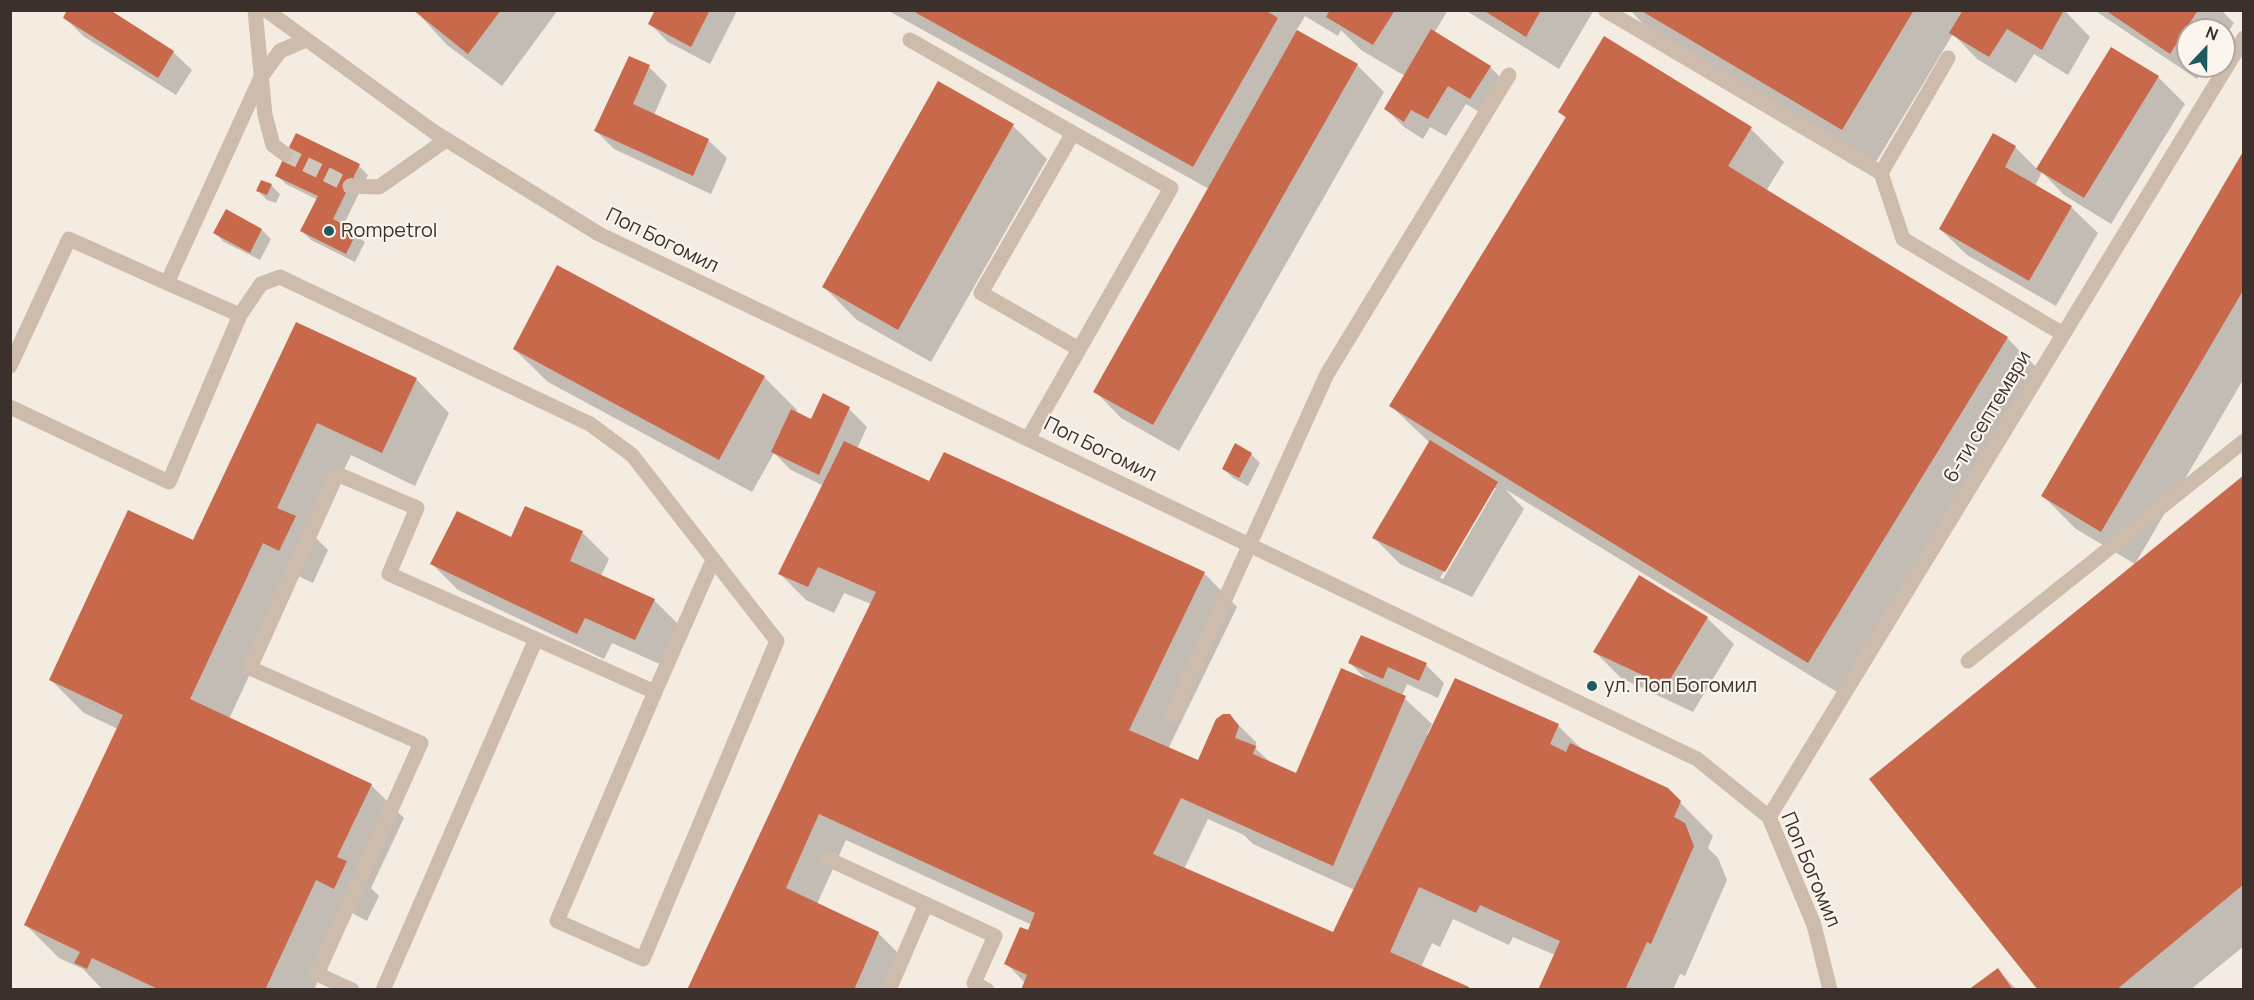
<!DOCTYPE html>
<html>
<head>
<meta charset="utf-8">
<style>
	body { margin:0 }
	#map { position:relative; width:2254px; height:1000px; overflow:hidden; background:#f4ebe1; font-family:Manrope,sans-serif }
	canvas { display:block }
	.frame { position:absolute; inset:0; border:12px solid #3b302b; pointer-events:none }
	.north { position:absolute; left:2176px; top:18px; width:60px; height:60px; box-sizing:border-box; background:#fbf5ee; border:2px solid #aea6a0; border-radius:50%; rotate:22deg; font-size:16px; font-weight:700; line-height:24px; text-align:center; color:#3b302b }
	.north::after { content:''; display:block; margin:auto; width:21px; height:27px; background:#1f5a5e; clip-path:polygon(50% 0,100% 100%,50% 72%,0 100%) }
</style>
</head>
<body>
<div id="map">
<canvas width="2254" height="1000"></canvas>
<div class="frame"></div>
<div class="north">N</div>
</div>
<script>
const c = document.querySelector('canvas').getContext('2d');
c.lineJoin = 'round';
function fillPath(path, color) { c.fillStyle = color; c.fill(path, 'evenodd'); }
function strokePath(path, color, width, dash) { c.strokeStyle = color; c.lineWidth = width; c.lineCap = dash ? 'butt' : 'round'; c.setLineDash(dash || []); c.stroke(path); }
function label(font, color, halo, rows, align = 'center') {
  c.font = font + ' Manrope,sans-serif'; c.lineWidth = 4.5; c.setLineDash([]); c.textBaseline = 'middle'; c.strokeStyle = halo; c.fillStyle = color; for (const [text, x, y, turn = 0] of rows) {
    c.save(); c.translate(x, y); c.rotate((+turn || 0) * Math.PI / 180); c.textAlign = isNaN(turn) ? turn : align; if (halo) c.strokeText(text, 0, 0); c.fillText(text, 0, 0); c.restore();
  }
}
fillPath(new Path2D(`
	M107,10L173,52L192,70L176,95L83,36L65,18Z
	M415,10H558L502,86L447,45Z
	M657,10H733L736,13L710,64L668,42L650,24Z
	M887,10H1448L1434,33L1490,67L1508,85L1488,117L1466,104L1446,136L1430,127L1423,139L1404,127L1386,109L1405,76L1361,50L1341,30L1338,36L1305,16L1296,31L1357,65L1384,92L1179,451L1121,418L1095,391L1209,189Z
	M1465,10H1594L1559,69Z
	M1630,10H2064L2090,37L2068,75L2034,54L2016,83L1977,59L1953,34L1876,162L1645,26Z
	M2094,10H2221L2234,23L2224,38V30H2188V66H2205L2197,79Z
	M1605,39L1751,129L1784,162L1766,191L2007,338L2040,371L1842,695L1505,489L1524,509L1472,597L1400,564L1374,538L1430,443L1391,406L1567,119L1560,112ZM1493,488H1496L1443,579L1440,578Z
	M2111,49L2158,77L2185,104L2111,224L2064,195L2042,172L2035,186L2071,207L2098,233L2056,306L1967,255L1940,229L2015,147L2037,169Z
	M649,67L667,85L654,115L708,140L727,158L711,194L614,149L596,131Z
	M939,83L1013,126L1047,159L931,362L857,320L824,287Z
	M296,135L359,166L368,175L343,226L365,242L355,262L311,240L302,231L318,200L286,184L277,175Z
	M2244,153V378L2135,564L2076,529L2043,496Z
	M271,185L280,194L276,203L267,200L258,191Z
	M226,211L262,230L271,239L260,260L224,242L215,233Z
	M296,324L416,379L449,413L415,486L351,455L313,535L328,550L313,583L296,575L229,719L371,785L404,818L371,888L379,896L367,921L350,912L314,990H103L83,969L59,958L26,925L118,729L84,713L51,680L194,542Z
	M514,349L764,377L797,410L796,413L811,421L849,409L867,427L857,449L928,482L1204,573L1237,607L1168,749L1198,763L1230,716L1256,742V749L1272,764L1296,775L1368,681L1350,663L1426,665L1444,683L1438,698L1407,684L1402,696L1432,724L1427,734L1430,735L1558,726L1584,751L1667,789L1713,836L1708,848L1718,858L1727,880L1685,976L1680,974L1673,990H1539L1555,955L1513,937L1509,945L1453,919L1440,947L1432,943L1421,967L1469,990H1022L1025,983L1006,963L1032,925L846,840L817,904L878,933L905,960L892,990H689L871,604L844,593L834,613L806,600L780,574L824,486L791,470L774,453L752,492L548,382ZM1208,819L1244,835L1253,844L1357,891L1334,934L1184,869Z
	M1251,454L1260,463L1248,486L1233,478L1224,469Z
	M2244,478V946L2190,990H2040Z
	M526,508L583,533L609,559L601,576L654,600L680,626L662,665L612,643L604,659L458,590L431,563L511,539Z
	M1707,618L1734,644L1693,712L1621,678L1595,652Z
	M1998,970L2017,990H1971Z`), '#0003');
fillPath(new Path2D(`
	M67,10H110L174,51L158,78L63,18Z
	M413,10H501L468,54Z
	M655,10H710L691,47L648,24Z
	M911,10H1265L1278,18L1193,167Z
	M1330,10H1395L1373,45L1326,17Z
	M1483,10H1541L1526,37Z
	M1640,10H1914L1842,130Z
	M1963,10H2064L2042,50L2007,29L1989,57L1949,33Z
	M2105,10H2198L2170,54Z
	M1431,29L1491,66L1470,99L1448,86L1428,119L1411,110L1404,122L1384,109Z
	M1297,30L1358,64L1153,425L1093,392Z
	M1604,36L1752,127L1728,166L2008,337L1808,663L1389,406L1566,117L1558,112Z
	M2111,47L2159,76L2084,198L2036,169Z
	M629,56L650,65L633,104L709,139L693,176L594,131Z
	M938,81L1014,124L898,330L822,287Z
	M296,133L360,164L333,219L357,232L346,254L300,231L318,196L275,176Z
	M1993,133L2016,146L2005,167L2072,206L2029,281L1939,229Z
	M2244,150V289L2101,532L2041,496Z
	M261,180L272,184L267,195L256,191Z
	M226,209L262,229L250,253L213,233Z
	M557,265L765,376L719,460L513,349Z
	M296,322L417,378L382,453L317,423L277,508L296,516L279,551L263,543L190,699L372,784L337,857L347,861L334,889L316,880L265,990H160L92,958L87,969L74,963L80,952L24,925L123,715L49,680L128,510L193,540Z
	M823,393L850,407L819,475L771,452L791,409L811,419Z
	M1430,440L1498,482L1445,572L1372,538Z
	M844,441L929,481L944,452L1205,572L1129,730L1198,760L1216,719L1223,714H1230L1239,726L1235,738L1256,746L1253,754L1296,773L1341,668L1406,696L1333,866L1181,798L1153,854L1333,932L1455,678L1559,724L1550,744L1566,752L1570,743L1668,788L1681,801L1674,817L1685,823L1694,846L1651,944L1647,942L1625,990H1538L1560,941L1480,905L1476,913L1419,887L1390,952L1469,987L1468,990H1021L1027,975L1004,964L1020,927L1028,930L1035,913L819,814L786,888L879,932L854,990H687L799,750L876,592L818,567L808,587L778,574Z
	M1235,443L1252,453L1239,478L1222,469Z
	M2244,475V884L2116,990H2038L1869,779Z
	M525,506L583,531L570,561L655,599L635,640L585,618L577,634L430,564L457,511L511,537Z
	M1639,575L1708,617L1666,686L1593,652Z
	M1361,635L1427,663L1419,681L1388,667L1383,679L1348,663Z
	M1998,968L2013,990H1968Z`), '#c8694b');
strokePath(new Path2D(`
	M285,154L350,186`), '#cfc6bd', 15, [15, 8]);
strokePath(new Path2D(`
	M255,10L265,115L273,145L285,154
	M266,10L434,132L599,234L1697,759L1769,817L1814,925L1830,990
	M1605,10L1881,173
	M910,40L1073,133L981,293L1079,349
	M1948,58L1881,173L1903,239L2063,334
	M350,186L379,187L446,140
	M240,315L261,284L280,277L590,424L632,455L777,641L643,959L557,921L655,692L536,639L383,990
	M10,366L69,239L167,283
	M10,407L169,482L240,315L167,283L261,77L280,51L306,40
	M1028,439L1171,188L1073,133
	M1968,661L2244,441
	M655,692L713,560
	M1172,716L1327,374L1509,75
	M1769,817L2244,38
	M828,859L995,936L974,983L987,990
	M352,990L317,974L421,743L250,668L337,474L417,508L389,574L536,639
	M889,990L926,904`), '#cdbbac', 15);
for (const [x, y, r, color] of [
	[329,231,6,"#1f5a5e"],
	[1592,686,6,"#1f5a5e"]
]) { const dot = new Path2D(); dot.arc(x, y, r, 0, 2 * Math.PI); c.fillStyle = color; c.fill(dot); strokePath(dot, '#fbf5ee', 2); }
label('20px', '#3b302b', '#fbf5ee', [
	["Rompetrol",341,231],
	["ул. Поп Богомил",1604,686]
], 'left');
label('20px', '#3b302b', '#fbf5ee', [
	["Поп Богомил",662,241,26],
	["6-ти септември",1988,417,-59],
	["Поп Богомил",1100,450,26],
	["Поп Богомил",1810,870,67]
]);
</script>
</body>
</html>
